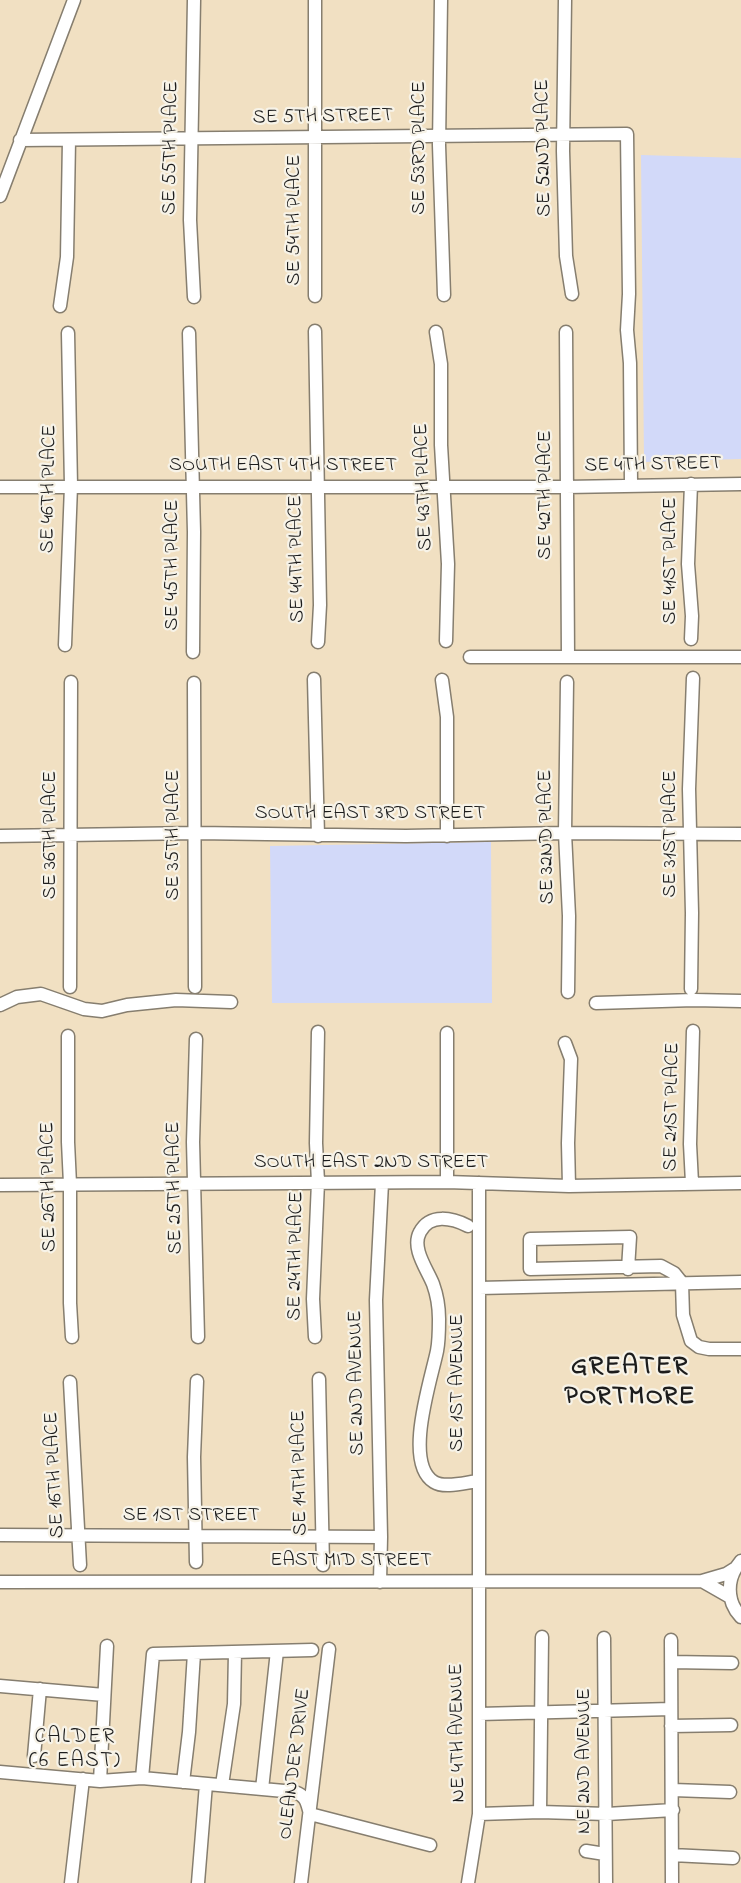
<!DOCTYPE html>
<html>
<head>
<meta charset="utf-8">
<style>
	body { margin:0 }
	canvas { display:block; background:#f1e0c2 }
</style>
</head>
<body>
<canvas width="741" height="1883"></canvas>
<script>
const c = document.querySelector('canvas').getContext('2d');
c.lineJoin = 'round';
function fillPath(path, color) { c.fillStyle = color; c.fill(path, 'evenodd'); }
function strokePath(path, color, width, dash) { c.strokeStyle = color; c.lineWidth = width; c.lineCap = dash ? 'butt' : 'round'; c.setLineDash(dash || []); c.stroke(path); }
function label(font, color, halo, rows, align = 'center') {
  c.font = font + ' "Indie Flower",sans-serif'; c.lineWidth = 4.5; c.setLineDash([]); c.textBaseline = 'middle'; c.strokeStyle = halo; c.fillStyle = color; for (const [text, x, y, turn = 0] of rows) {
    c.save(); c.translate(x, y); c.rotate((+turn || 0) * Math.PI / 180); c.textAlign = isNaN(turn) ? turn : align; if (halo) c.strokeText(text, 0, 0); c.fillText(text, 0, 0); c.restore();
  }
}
fillPath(new Path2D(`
	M641,155L741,158V459L644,462Z
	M491,842L492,1003H272L270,846Z`), '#d2d9f9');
const minor = new Path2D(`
	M194,0L190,220L194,297
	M441,0L439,145L444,295
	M565,0L563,151L566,256L572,294
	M20,140L627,134L629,294L627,330L630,363L631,484
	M0,196L74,0
	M315,296V0
	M60,306L67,257L69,140
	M315,331L320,605L318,642
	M436,332L441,364V445L448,564L446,641
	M566,332L568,657
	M189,333L194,532L193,652
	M0,487H566L741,484
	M691,639L692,616L688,564L691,484
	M65,645L71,486L68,333
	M470,657H741
	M314,679L318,836
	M442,680L447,717V836
	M567,682L565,833L569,916L568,992
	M194,683L195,987
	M0,836L197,833L406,836L565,833L741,834
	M70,987L71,682
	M691,989L692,913L689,789L693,678
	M596,1003L694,1000L741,1001
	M0,1005L17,997L41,994L84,1009L102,1011L127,1005L176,1000L231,1002
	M68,1036V1142L70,1184V1303L72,1337
	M196,1039L193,1142L198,1337
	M565,1043L571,1059L568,1143L569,1186
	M447,1182V1033
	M692,1183L690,1144L693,1031
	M0,1185L447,1182L569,1186L741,1183
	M468,1226C452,1218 430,1213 420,1232C411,1248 427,1269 433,1284C437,1295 439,1307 439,1319C439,1330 439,1341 437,1351C431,1380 403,1463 434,1482C445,1489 467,1482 479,1481
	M628,1269L630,1237L530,1239V1269L661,1266L674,1273L682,1283L683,1315L691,1341L699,1347L709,1349H741
	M479,1288L741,1282
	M315,1337L313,1299L318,1182L316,1143L318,1032
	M319,1379L323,1565
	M70,1382L80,1565
	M0,1535L381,1537
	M741,1561C726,1578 726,1601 741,1617
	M196,1562L194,1457L197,1381
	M702,1581L730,1597
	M0,1582L702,1581L726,1574L734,1569
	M380,1582L381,1537L376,1300L382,1183
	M604,1638L606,1883
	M671,1640L672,1883
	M671,1662L732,1663
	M0,1686L104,1695
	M479,1714L671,1709
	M671,1726L731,1725
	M34,1756L40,1689
	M0,1772L100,1781L142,1778L295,1792C306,1796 307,1802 310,1814L430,1845
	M142,1778L153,1654L312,1650
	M100,1781L107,1646
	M183,1782L189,1732L194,1653
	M222,1785L234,1704L235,1652
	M262,1789L277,1651
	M673,1790L730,1792
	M540,1812L542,1637
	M479,1814L540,1812L607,1814L673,1810
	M586,1851L605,1854
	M672,1855L733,1858
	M71,1883L83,1779
	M198,1883L206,1784
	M301,1883L329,1649
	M468,1883L479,1814V1183`);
strokePath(minor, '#867e6f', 15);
strokePath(minor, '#fff', 12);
label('20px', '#1c1c1c', '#f7f3e8', [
	["SE 5TH STREET",323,118,-1],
	["SE 55TH PLACE",172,148,-89],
	["SE 53RD PLACE",421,148,-90],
	["SE 52ND PLACE",545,148,-91],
	["SE 54TH PLACE",296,220,-90],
	["SE 4TH STREET",653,466,-1],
	["SOUTH EAST 4TH STREET",283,467],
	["SE 43TH PLACE",425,487,-92],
	["SE 46TH PLACE",50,489,-89],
	["SE 42TH PLACE",547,495,-90],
	["SE 44TH PLACE",298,559,-91],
	["SE 41ST PLACE",672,561,-90],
	["SE 45TH PLACE",174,565,-90],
	["SOUTH EAST 3RD STREET",370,815],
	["SE 31ST PLACE",672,834,-90],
	["SE 36TH PLACE",52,835,-90],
	["SE 35TH PLACE",175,835,-90],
	["SE 32ND PLACE",548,837,-91],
	["SE 21ST PLACE",673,1107,-89],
	["SOUTH EAST 2ND STREET",371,1164],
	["SE 26TH PLACE",50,1187,-91],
	["SE 25TH PLACE",176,1188,-91],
	["SE 24TH PLACE",297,1256,-89],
	["SE 2ND AVENUE",358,1383,-91],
	["SE 1ST AVENUE",459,1383,-90],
	["SE 14TH PLACE",301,1473,-91],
	["SE 16TH PLACE",56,1475,-93],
	["SE 1ST STREET",191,1517],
	["EAST MID STREET",351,1562],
	["NE 4TH AVENUE",459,1733,-91],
	["NE 2ND AVENUE",586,1761,-90],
	["OLEANDER DRIVE",296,1764,-83]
]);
c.letterSpacing = '1.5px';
label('21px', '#1c1c1c', '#f7f3e8', [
	["CALDER",75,1739],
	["(6 EAST)",75,1763]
]);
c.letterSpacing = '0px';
c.letterSpacing = '1.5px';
label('bold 26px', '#1c1c1c', '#f7f3e8', [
	["GREATER",630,1369],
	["PORTMORE",630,1399]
]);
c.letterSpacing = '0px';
</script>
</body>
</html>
